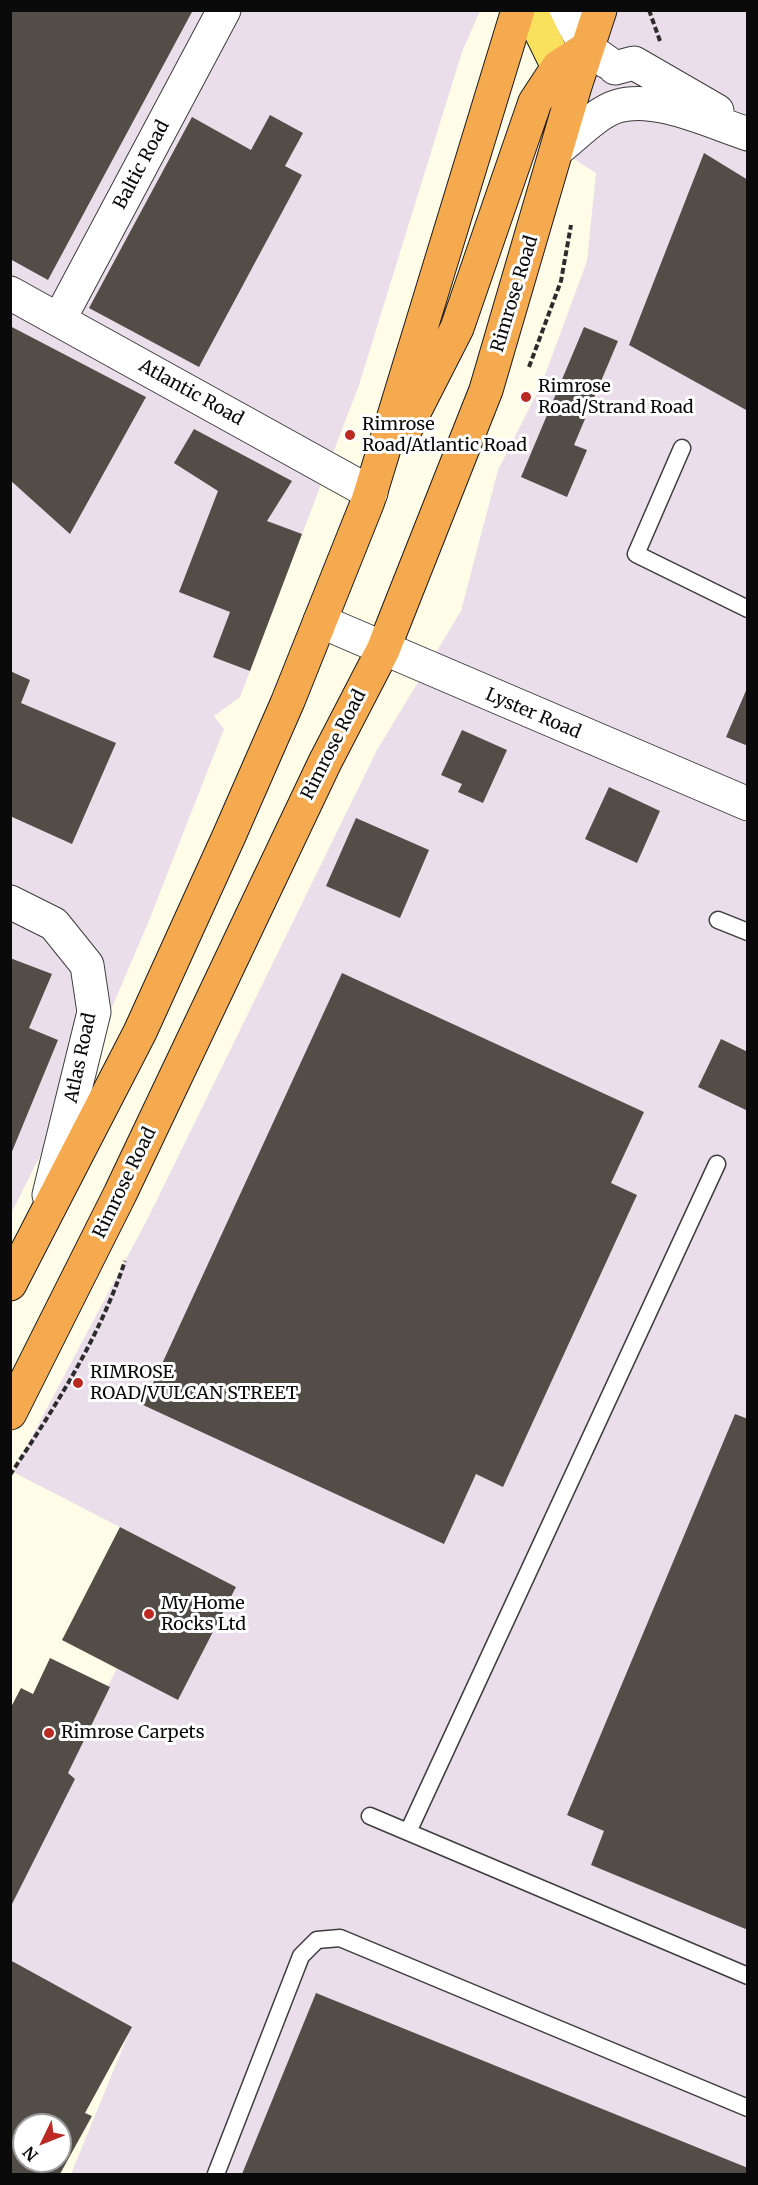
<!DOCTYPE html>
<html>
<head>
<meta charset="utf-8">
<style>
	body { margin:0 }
	#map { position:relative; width:758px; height:2185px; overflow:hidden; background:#fffde8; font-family:Merriweather,serif }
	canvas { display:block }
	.frame { position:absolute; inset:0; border:12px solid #0a0a0a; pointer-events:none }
	.north { position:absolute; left:12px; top:2113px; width:60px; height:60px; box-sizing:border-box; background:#fff; border:2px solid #9d9d9d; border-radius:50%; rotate:227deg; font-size:16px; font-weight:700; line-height:24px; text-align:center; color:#0a0a0a }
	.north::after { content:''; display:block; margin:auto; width:21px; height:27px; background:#ba2a23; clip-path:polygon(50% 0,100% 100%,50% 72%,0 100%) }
</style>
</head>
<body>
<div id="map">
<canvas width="758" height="2185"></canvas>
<div class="frame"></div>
<div class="north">N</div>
</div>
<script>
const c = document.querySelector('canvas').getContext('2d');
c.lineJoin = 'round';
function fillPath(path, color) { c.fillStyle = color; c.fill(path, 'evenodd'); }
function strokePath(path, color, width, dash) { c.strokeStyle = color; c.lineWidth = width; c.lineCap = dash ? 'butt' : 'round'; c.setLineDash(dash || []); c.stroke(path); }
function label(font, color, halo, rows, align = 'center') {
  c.font = font + ' Merriweather,serif'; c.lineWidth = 6; c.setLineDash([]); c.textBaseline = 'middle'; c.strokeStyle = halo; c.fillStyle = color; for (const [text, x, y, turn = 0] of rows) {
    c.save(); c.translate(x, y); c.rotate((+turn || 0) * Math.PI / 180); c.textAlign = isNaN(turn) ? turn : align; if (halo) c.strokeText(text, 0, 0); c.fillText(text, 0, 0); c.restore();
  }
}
fillPath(new Path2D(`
	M11,11H480L462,52L359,385L240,697L214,716L224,729L148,923L101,1033L11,1214Z
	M600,11H747V2174H71L128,2035L11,1962L10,1878L117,1668L178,1700L236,1587L13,1472L150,1214L377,750L461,611L498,470L542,383L587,261L596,173L558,149Z`), '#eadeea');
fillPath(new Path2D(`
	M10,10H193L48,280L10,259Z
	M270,115L303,133L285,166L302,175L199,367L89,308L192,117L251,150Z
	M704,153L748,180V411L629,345Z
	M10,326L146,397L70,534L10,480Z
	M584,327L618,341L574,445L587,450L567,497L521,477Z
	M194,429L292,481L267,521L302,534L250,671L213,657L230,612L179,592L218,491L174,463Z
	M10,671L30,680L21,703L116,743L72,844L10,816Z
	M748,686V746L726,737Z
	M462,730L507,750L483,803L458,792L462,784L441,775Z
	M609,787L660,811L637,863L585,839Z
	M356,818L429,850L400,918L326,886Z
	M10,958L52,974L29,1028L58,1040L11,1154Z
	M342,973L644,1112L611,1183L637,1195L503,1487L476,1474L444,1544L143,1405Z
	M721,1039L748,1052V1111L698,1087Z
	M735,1414L748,1419V1930L591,1865L604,1831L567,1815Z
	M120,1527L236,1587L178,1700L62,1640Z
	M50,1658L110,1687L68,1773L75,1779L10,1908V1709L21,1688L33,1694Z
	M10,1960L132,2027L85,2113L92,2116L60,2174H10ZM24,2125H60V2161H24Z
	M316,1993L748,2168V2174H242Z`), '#534d47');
const lane = new Path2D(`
	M682,448L636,554L748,609
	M718,920L748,932
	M370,1816L748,1976
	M408,1832L717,1164
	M216,2174L301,1956L317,1940L340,1938L748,2108`);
const street = new Path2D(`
	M565,10L587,48L607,62
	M615,68L634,63L717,111
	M558,149C576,135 597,112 618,106C656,95 711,122 748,134
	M10,293L371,493
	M59,320L224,10
	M320,621L748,804
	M10,902L54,924L87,965L94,1012L49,1195`);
const primary = new Path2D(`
	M530,10L558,67L565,94`);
const highway = new Path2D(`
	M406,428L457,328L535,102L558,67L587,48
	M10,1284L140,1032L229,836L288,701L368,501L518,10
	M10,1413L120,1194L325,762L383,650L486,390L575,86L600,10`);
strokePath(lane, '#3d3d3d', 19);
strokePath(street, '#3d3d3d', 35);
strokePath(primary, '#1b1b1b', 35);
strokePath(highway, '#1b1b1b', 35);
strokePath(new Path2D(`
	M649,10L660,41
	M529,367L561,281L571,225
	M10,1475C55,1407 99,1339 125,1261`), '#2c2c2c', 4, [6, 3]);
strokePath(lane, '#fff', 16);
strokePath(street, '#fff', 33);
strokePath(primary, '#f9e15e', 33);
strokePath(highway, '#f5aa50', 33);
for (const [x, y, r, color] of [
	[526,397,6,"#ba2a23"],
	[350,435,6,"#ba2a23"],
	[78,1383,6,"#ba2a23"],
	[149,1614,6,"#ba2a23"],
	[49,1733,6,"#ba2a23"]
]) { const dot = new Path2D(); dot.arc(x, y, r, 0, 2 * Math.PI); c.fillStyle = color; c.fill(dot); strokePath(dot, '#fff', 2); }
label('18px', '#0a0a0a', '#fff', [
	["Baltic Road",142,165,-62],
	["Rimrose Road",515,294,-73],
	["Atlantic Road",191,393,29],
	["Lyster Road",533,714,23],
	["Rimrose Road",334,745,-63],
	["Atlas Road",81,1058,-78],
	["Rimrose Road",125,1183,-64]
]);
label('18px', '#0a0a0a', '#fff', [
	["Rimrose",538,387],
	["Road/Strand Road",538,408],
	["Rimrose",362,425],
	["Road/Atlantic Road",362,446],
	["RIMROSE",90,1373],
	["ROAD/VULCAN STREET",90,1394],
	["My Home",161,1604],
	["Rocks Ltd",161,1625],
	["Rimrose Carpets",61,1733]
], 'left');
</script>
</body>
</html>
